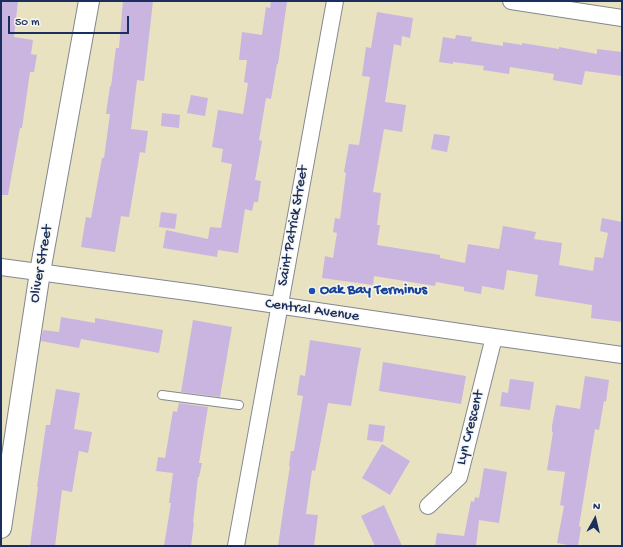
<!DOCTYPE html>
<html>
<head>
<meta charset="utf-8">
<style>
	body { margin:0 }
	#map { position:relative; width:623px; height:547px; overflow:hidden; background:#e9e2c0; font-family:"Gochi Hand",sans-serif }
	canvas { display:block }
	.frame { position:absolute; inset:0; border:2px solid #1b2f5e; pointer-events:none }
	.north { position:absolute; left:575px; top:499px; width:40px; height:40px; -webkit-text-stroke:3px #f6f6f2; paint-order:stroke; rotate:8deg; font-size:11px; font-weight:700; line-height:16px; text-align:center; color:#1b2f5e }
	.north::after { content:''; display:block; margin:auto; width:14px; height:18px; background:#1b2f5e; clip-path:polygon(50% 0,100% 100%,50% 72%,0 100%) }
	.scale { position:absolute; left:8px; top:16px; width:121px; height:18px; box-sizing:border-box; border:2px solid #1b2f5e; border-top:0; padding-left:5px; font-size:12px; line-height:14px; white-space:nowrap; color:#1b2f5e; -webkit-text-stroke:3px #f6f6f2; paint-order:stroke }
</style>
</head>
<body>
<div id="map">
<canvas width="623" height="547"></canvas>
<div class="frame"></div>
<div class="north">N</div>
<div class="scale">50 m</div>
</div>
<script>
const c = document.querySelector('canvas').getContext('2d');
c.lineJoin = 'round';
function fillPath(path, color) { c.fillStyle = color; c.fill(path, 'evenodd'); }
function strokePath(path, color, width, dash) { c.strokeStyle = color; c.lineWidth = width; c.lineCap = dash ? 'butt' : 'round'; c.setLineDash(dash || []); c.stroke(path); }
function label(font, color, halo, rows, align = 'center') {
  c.font = font + ' "Gochi Hand",sans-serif'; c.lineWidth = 3; c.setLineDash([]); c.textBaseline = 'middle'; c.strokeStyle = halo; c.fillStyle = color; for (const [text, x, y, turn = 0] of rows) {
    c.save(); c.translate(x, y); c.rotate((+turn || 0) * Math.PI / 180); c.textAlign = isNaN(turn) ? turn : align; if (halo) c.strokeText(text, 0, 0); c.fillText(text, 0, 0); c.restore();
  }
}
fillPath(new Path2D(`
	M1,1H18L14,37L33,40L31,54L37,55L34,72H30L22,128H20L8,195H1Z
	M123,1H153L144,81L137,80L131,129L148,131L145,153L140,152L129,217L121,216L115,252L81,247L86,217L91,218L102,158H104L110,114H106L110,86H111L116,48H119Z
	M271,1L287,2L278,64H277L271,99L266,98L259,140L262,141L255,180L261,181L258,202H254L252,211L245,209L238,253L218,250L217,257L163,248L166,230L208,239L210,227L221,228L232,164L221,162L223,149L212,147L218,110L243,114L248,83L244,82L247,60H239L242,32L262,35L266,7L270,8Z
	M377,12L413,18L410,38L402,36L401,46L394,44L385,102L406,105L402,132L384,129L373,192L381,193L377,225H380L377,245L440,255V258L465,263L468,244L499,249L503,226L536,232L534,239L562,243L559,265L593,271L595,257L603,258L608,233L600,231L602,218L622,222V322L591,318L592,305L535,296L538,275L507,270L504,290L482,286L481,294L464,291V287L436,282L435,286L374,276L373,285L322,278L325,256L333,258L337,233L333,232L335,218L340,219L346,173L344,172L349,144L359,145L370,77L362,76L366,47L371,48Z
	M456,35L472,37L471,41L503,46V42L522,45V43L559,49V47L597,54V49L622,52V76L585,71L582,85L553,80L554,74L510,67L509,74L483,70L484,66L453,62V64L439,62L443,37L455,39Z
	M191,95L208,98L205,116L187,113Z
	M162,113L180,115L179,128L161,126Z
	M434,134L450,136L447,152L431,149Z
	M161,212L177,214L175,229L159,227Z
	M61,317L95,323V318L163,330L159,353L81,339L79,348L41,341L43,330L59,332Z
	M193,320L232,327L220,397L181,392Z
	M310,340L361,348L357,370L351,406L328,403L315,471L312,470L306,514L318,515L314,546H278L283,511L290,466H289L291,451H294L303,396L297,395L300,375L305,376Z
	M383,362L466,376L461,404L379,391Z
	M585,376L609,380L606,402L604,401L599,430L595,429L579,526L581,527L578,546H573L557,543L564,506L560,505L565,472L547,470L553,432H552V426L556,405L580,409Z
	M510,379L534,382L530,410L500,406L502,392L508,393Z
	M56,389L80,393L74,429L92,432L88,453L79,451L72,492L62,490L55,546H30L38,487H37L46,425H50Z
	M179,403L208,407L199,463H202L199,477H198L193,523H194L191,546H164L171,503H169L173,473L156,471L158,457L165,458L173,411L177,412Z
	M369,424L385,426L383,442L367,440Z
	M382,444L410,461L390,495L362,478Z
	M484,468L507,472L499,523L479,520L476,546H435L437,533L464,536L471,501L474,502L475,497L479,498Z
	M384,505L402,546H375L361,516Z`), '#cab4e0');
const service = new Path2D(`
	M162,395L239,405`);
const minor = new Path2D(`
	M511,1L622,18
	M1,267L195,293L494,337L622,355
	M428,506L459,477L494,337
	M236,546L335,1`);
const tertiary = new Path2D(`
	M1,528L40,272L89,1`);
strokePath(service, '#82888f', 10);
strokePath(minor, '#82888f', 18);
strokePath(tertiary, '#82888f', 22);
strokePath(service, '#fff', 8);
strokePath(minor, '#fff', 16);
strokePath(tertiary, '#fff', 20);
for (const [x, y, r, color] of [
	[312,291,4,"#1a4fb4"]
]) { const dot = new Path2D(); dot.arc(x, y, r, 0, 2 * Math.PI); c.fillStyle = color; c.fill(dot); strokePath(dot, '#f6f6f2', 1.5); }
label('15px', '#1b2f5e', '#f6f6f2', [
	["Saint Patrick Street",294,226,-80],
	["Oliver Street",42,264,-80],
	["Central Avenue",312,311,8],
	["Lyn Crescent",471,428,-76]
]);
label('bold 15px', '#164399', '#f6f6f2', [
	["Oak Bay Terminus",320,291]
], 'left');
</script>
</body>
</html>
